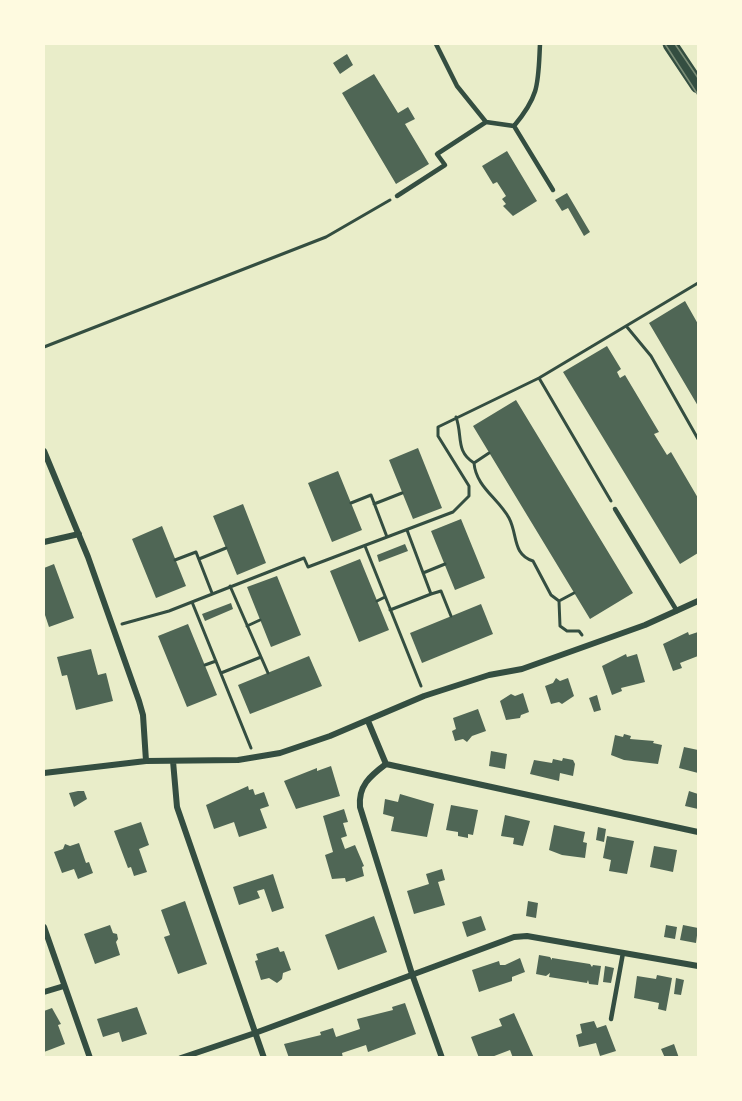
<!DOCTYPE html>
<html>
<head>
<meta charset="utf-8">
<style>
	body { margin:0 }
	#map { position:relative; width:742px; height:1101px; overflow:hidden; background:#e9edc9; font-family:"Space Grotesk",sans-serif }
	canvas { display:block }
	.frame { position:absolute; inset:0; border:45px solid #fefae0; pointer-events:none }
</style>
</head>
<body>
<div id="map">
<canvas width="742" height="1101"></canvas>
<div class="frame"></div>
</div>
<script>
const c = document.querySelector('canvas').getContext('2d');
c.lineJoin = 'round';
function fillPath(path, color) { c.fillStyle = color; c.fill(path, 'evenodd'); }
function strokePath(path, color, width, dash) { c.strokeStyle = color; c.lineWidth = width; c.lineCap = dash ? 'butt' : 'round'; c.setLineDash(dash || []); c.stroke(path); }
fillPath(new Path2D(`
	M347,54L353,65L340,74L333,63Z
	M374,74L398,113L408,107L415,119L405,124L429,164L396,184L342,93Z
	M507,151L537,201L513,216L503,206L506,204L502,199L506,196L497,182L493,184L482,166Z
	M567,193L590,232L584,236L568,208L562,211L555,200Z
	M685,301L698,324V406L649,323Z
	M607,346L621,369L617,372L620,378L625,375L659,432L654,434L667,455L671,452L698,498V553L680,564L563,372Z
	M516,400L633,593L590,619L473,426Z
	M418,448L442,508L413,519L389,460Z
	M338,471L362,530L332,542L308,483Z
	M243,504L266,563L237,575L213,516Z
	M461,519L485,578L455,590L431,531Z
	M162,526L186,586L156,598L132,539Z
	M405,544L408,551L379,562L377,555Z
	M360,559L389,630L359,642L330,571Z
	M54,564L74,618L49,627L44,612V568Z
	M277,576L301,635L271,647L247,587Z
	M231,603L233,609L205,621L202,614Z
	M481,604L493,634L422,663L410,633Z
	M188,624L217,695L187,707L158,636Z
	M688,632L689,635L698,632V656L680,663L682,668L673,671L663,644Z
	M91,649L98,675L106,673L113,701L76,710L67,675L62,676L57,657Z
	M626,654L627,657L637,654L645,682L621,688L622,691L612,695L602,666Z
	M309,656L322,686L250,714L238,685Z
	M556,678L560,681L568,678L574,696L562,704L559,702L551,704L545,686L553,683Z
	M523,693L529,712L521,715L520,718L506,720L500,701L511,694L515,696Z
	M597,695L601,710L594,712L589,698Z
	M478,709L486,731L472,736L467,742L463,739L455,741L452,731L456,729L453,718Z
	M624,734L631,736L630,739L654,741L653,743L662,745L658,764L624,760L611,755L615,735L623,737Z
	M684,747L698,750V773L679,768Z
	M491,751L507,754L505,769L489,766Z
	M563,758L573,760L575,764L573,776L560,773L559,781L530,774L534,760L552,763L553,759L562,761Z
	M331,766L340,796L296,809L284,781L317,768V771Z
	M248,786L249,790L253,789L255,795L264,792L269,806L260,809L267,828L239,837L234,822L214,829L206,805Z
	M78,791H84L87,799L74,807L69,793Z
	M689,791L698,794V809L685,806Z
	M400,794L434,804L427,837L391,831L394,817L383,814L385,799L398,802Z
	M451,805L478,810L473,835L468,834V838L458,836V832L446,830Z
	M344,809L348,822L343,823L347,836L341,838L345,849L355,845L364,866L362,867L364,876L346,882L345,878L332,879L325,855L333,852L323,816Z
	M505,815L530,821L523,846L513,844L514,838L501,836Z
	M141,822L149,845L139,849L147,872L134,876L131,867L128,868L114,831Z
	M554,825L585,832L583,842L587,843L585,858L562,855L549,850Z
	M598,827L606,829L604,842L596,840Z
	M607,836L634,841L627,874L609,871L611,860L603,858Z
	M79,843L86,863L89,862L93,873L78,879L74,869L62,873L54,852L63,849L65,844L70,846Z
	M654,846L677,850L673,872L650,867Z
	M442,869L445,880L438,882L445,905L414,914L407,891L429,884L426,874Z
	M273,874L284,908L272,912L264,889L257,891L260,898L239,905L233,887Z
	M185,901L207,964L178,974L164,937L170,935L161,910Z
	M528,901L538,903L536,918L526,916Z
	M374,916L387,952L338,970L325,935Z
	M481,916L486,930L467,937L462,922Z
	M110,925L113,933L117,934L118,939L116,942L120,955L95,964L84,934Z
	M666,925L677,927L675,939L664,937Z
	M683,925L698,928L696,943L680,940Z
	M278,947L280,952L284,951L291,970L283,973L282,979L277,983L269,978L261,980L255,961L258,960L256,954Z
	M539,955L550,957L552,960V958L590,964L592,967L593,965L601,966L598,985L589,984L588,980L587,983L549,977L550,973L546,976L536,974Z
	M520,958L525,972L512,977V981L479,992L472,970L499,961L500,965H505Z
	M605,966L614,968L611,983L603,982Z
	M657,975L672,978L666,1011L658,1009L659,1003L634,998L637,976L656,979Z
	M676,978L684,980L681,995L674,994Z
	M405,1003L416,1034L368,1052L366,1045L342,1053L343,1058H289L284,1044L321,1035L320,1032L333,1028L336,1037L360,1029L357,1019L393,1010L392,1007Z
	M137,1007L147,1034L122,1042L119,1032L103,1037L97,1019Z
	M52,1008L61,1024L58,1025L65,1044L44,1052V1011Z
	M514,1013L534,1058H513L510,1050L489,1058H479L471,1037L502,1026L499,1019Z
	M594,1021L597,1028L606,1025L616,1051L600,1056L596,1043L579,1047L576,1035L582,1033L580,1024Z
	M674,1044L679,1058H665L661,1049Z`), '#4f6655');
strokePath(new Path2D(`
	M627,327L651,356L698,439
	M44,347L326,237L390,200
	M539,378L611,501
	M456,417C463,436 455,451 474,463C476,487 498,498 509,518C518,535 512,554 533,561L551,595L559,601L560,626L567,631H579L582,635
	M474,463L489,453
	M351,503L371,495L387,537
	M374,504L402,493
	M365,546L421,686
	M199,559L226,548
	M175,560L196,552L212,593
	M423,573L445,564
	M230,586L268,673
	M431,594L441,591L451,616
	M377,601L385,597
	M559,601L574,593
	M192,602L251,748
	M390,610L431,594L407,530
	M122,624L169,611L304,558L308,567L453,512L469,496V486L438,436V427L539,378L698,283
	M247,626L260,620
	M205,665L216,661
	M221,673L261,657`), '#344e41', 3);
strokePath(new Path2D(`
	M436,44L457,86L486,122
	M514,126L553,190
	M397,196L445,165L437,154L486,122L514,126C540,95 538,83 540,44
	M615,509L677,611
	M611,1019L623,953`), '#344e41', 4.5);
strokePath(new Path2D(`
	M44,451L88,557L139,701L143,715L146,761
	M44,542L79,534
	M368,721L386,764
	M173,761L177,807L264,1058
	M386,764L698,832
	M386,764C370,776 358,786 360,807L412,974L442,1058
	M44,773L146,761L238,760L280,753L330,736L424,696L489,675L522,669L645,625L698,601
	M44,927L90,1058
	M44,992L64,986
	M181,1058L255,1033L514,937L527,936L698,966`), '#344e41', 6);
strokePath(new Path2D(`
	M670,44L698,86`), '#344e41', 15);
strokePath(new Path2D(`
	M665,44L698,95
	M675,44L698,78`), '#7c8e77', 1.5);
</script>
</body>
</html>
